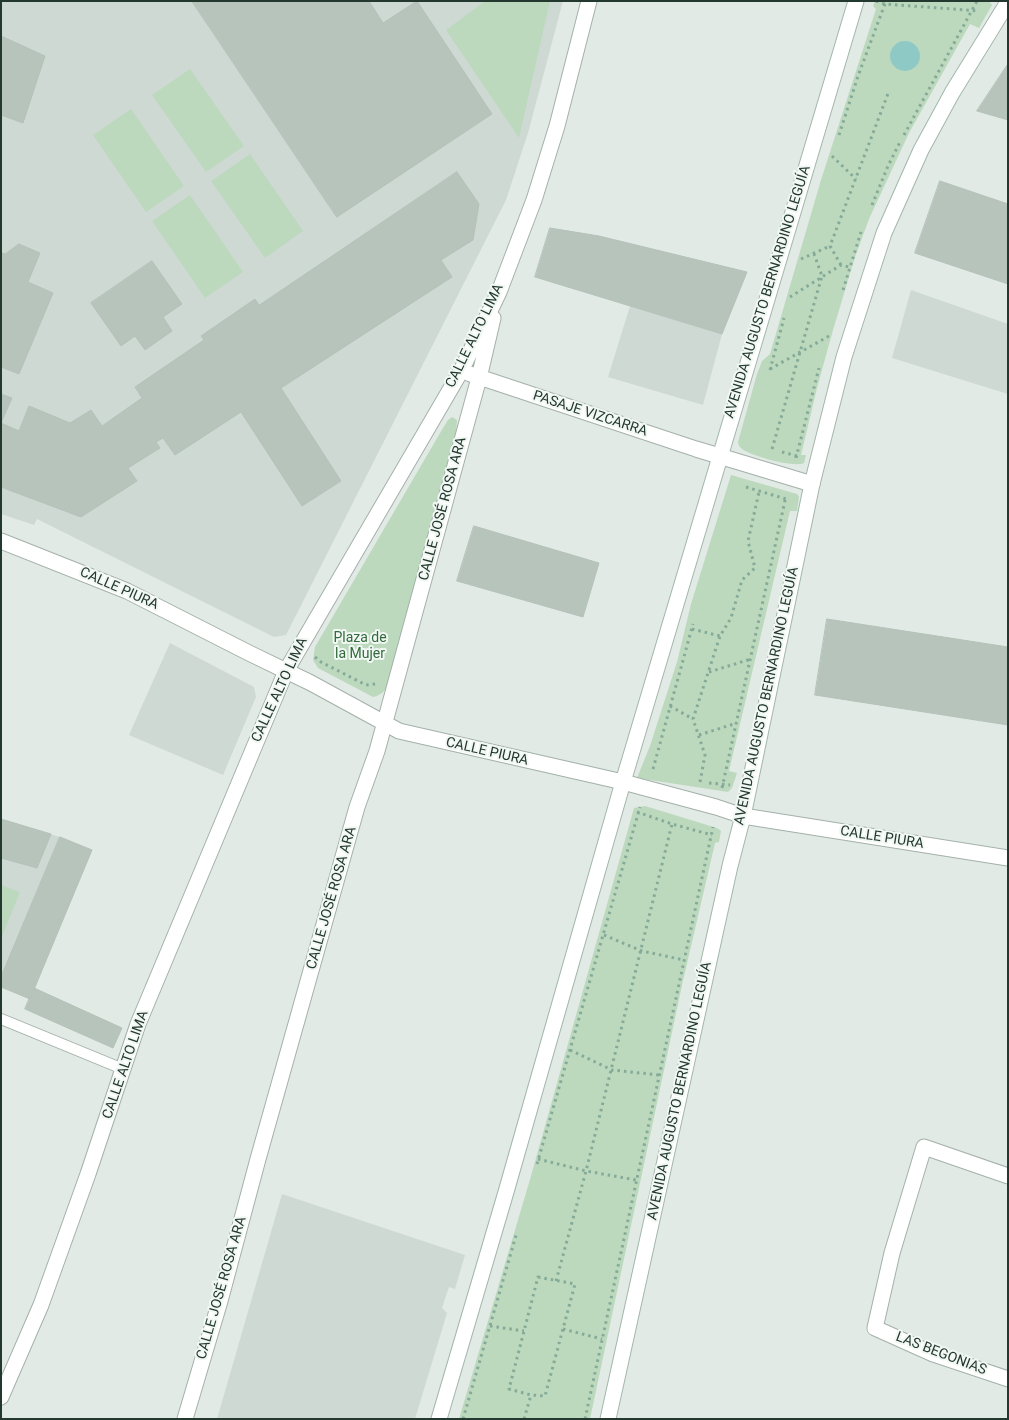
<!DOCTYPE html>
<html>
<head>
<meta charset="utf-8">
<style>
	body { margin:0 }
	#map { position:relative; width:1009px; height:1420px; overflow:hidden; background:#e1eae4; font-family:Roboto,sans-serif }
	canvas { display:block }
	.frame { position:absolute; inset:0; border:2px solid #23382e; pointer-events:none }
</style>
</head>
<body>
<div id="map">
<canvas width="1009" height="1420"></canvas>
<div class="frame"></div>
</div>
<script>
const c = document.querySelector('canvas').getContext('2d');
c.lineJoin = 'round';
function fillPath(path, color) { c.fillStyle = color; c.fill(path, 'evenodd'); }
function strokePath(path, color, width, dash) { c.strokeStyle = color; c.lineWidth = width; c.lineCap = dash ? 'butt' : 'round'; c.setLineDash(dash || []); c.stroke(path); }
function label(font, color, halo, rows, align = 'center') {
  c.font = font + ' Roboto,sans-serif'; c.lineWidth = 4; c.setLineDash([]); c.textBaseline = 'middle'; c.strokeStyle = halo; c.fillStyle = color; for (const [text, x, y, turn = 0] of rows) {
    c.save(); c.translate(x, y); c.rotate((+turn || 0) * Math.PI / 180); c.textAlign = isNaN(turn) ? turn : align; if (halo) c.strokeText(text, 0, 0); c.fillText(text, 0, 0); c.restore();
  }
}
fillPath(new Path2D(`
	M1,1H563L528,133L506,200L286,635L274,637L37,519L34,525L1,514Z
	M911,290L1008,324V394L892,358Z
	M630,306L722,334L703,405L608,377Z
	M170,643L254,687L256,697L223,775L129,735Z
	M1,819L60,837L92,850L35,988L122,1028L113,1048L30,999L1,987Z
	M282,1194L465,1255L455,1289L449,1287L442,1308L447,1313L415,1419H217Z`), '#cfd9d3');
fillPath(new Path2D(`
	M485,1H550L519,138L446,30Z
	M875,1H989L992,5L979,28L970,24L909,133L869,219L855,257L833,330L817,388L801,455H806L804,463C794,468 751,456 742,449C739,446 739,446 738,442L757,374L762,361L770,354L821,180L876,9L873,6Z
	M190,69L244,146L206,172L152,95Z
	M131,109L184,186L146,212L93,135Z
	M250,154L303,231L265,258L211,181Z
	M190,195L243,272L205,298L152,221Z
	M452,417L457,420L456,434L389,683C385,691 382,695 373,697L318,668L313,660L315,647L443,428L448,420Z
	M731,475L797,494L799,497L797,511H790L729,771L737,773L732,788L728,792L637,778L650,746L677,662L691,604Z
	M645,806L717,828L721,831L719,842L715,843L682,985L590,1419H459L531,1176L634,808Z
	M1,885L20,892L1,939Z`), '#bcd9be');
fillPath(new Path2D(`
	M890 56a15 15 0 1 1 30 0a15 15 0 1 1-30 0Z`), '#8fc9c6');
const building = new Path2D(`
	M192,1H369L383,23L417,1L492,114L337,217Z
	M1,36L45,56L23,123L1,115Z
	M1008,64V120L977,111Z
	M457,172L479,204L473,240L441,260L452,277L281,388L341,481L302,506L241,412L175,455L163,438L156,442L160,448L128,468L137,481L81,517L1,487V394L12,398L1,423L19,431L29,406L70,423L91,410L102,426L142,398L135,387L204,340L201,336L255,299L259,305Z
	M940,181L1008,204V284L915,253Z
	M550,228L599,236L747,272L722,334L535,277Z
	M19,244L40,253L28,282L53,293L19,374L1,367V253L5,254Z
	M152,261L182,304L163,317L172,331L145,350L135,336L121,346L91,303Z
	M474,526L599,563L583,617L457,581Z
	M827,619L1008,647V725L815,695Z
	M1,819L51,834L37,868L1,858Z
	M60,837L92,850L30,999L1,987V977Z
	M34,988L122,1028L113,1048L25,1009Z`);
fillPath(building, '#b7c4bc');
strokePath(building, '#b4c2ba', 1);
const lane = new Path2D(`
	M1,1019L123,1069`);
const street = new Path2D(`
	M470,374L696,449L812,484
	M1,541L127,591L249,653L311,683L399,731L623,782L716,807L743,816L1008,858
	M1008,1176L924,1147L892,1253L875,1328L933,1354L1008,1379
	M1,1397L41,1305L88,1174L138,1024L286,671L461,371L499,292L534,200L557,126L589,1
	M185,1419L220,1301L258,1159L357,807L377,751L479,378L493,318`);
const secondary = new Path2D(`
	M439,1419L506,1192L623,782L856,1
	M608,1419L730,866L743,816L812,484L844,357L884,233L921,150L952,93L1008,2`);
strokePath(lane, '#a4b1aa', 12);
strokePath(street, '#a4b1aa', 17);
strokePath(secondary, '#a3b7ac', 17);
strokePath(new Path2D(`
	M876,1L885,4L979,11
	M839,135L858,76L886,1
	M904,135L977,1
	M832,156L856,179
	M872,205L888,166L900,142
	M801,259L830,246
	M841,265L830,246L889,91
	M843,290L861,232
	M790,297L841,265L849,267
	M770,369L829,336
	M770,370L784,318
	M772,449L822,276L814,254
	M782,452L797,456
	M796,458L819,368
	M746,487L786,499
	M692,629L720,636
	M315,657L321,662L366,685L376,684
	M709,672L751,659
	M670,706L693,719
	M699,735L737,723
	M653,769L693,624
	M700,782L705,755L693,719L720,636L731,618L742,580L755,568L748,541L759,492
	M709,783L730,785
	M722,788L786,496
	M637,812L672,824L712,835
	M604,935L642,951L684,960
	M570,1050L612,1070L659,1075
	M538,1159L586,1171L636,1180
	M537,1164L640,807
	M538,1277L575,1284L545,1396L531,1395L509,1389Z
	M556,1281L586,1171L672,824
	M490,1326L524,1331
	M563,1329L602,1339
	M463,1419L517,1232
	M524,1419L531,1395
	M585,1419L713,827`), '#85aa97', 3, [2.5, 4]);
strokePath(lane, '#fff', 10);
strokePath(street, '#fff', 15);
strokePath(secondary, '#fff', 15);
label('14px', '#23382e', '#f1f7f3', [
	["AVENIDA AUGUSTO BERNARDINO LEGUÍA",768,292,-73],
	["CALLE ALTO LIMA",475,336,-64],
	["PASAJE VIZCARRA",590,414,18],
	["CALLE JOSÉ ROSA ARA",443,509,-75],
	["CALLE PIURA",119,589,24],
	["CALLE ALTO LIMA",280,690,-65],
	["AVENIDA AUGUSTO BERNARDINO LEGUÍA",767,696,-78],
	["CALLE PIURA",487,752,13],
	["CALLE PIURA",882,838,9],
	["CALLE JOSÉ ROSA ARA",332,898,-74],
	["CALLE ALTO LIMA",126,1065,-71],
	["AVENIDA AUGUSTO BERNARDINO LEGUÍA",680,1091,-78],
	["CALLE JOSÉ ROSA ARA",222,1288,-74],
	["LAS BEGONIAS",941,1354,21]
]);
label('14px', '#326a3c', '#f1f7f3', [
	["Plaza de",360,638],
	["la Mujer",360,654]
]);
</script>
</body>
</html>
